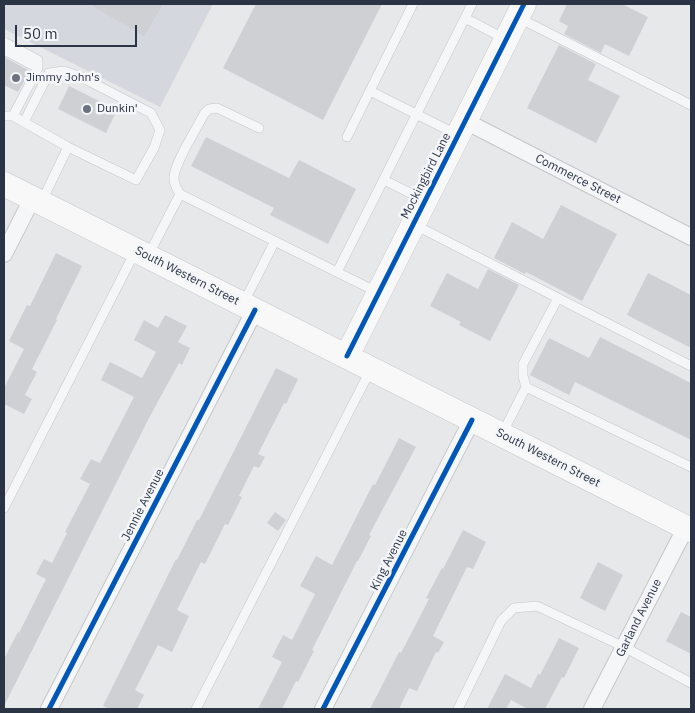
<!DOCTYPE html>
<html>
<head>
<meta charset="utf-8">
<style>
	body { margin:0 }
	#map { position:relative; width:695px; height:713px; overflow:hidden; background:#e6e8ea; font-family:"IBM Plex Sans",sans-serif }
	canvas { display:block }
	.frame { position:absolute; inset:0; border:5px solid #2b3445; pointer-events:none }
	.scale { position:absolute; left:15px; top:25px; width:122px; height:22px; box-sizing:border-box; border:2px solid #2b3445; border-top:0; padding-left:6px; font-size:15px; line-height:18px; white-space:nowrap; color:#2b3445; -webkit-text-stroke:4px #f4f6f9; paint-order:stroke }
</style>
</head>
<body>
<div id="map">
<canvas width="695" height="713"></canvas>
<div class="frame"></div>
<div class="scale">50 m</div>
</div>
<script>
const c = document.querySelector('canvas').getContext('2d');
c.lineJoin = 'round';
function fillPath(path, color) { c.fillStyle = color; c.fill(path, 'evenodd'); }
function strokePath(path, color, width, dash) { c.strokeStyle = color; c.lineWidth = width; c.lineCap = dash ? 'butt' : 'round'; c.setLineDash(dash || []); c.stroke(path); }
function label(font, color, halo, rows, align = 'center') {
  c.font = font + ' "IBM Plex Sans",sans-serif'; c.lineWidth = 5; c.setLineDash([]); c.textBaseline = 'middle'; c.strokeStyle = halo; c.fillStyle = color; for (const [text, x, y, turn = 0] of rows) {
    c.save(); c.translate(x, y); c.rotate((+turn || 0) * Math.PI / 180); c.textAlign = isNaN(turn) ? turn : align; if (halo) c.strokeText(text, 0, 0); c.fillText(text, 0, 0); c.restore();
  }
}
fillPath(new Path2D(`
	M4,4H213L160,107L4,29Z`), '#d4d7dd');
fillPath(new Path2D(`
	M89,4H163L144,36Z
	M256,4H382L323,120L223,68Z
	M567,4H622L648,17L629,56L605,44L601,53L564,34L568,26L559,21Z
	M559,45L596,64L588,80L620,96L596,143L527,108Z
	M4,57L30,71L18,92L4,85Z
	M69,86L117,110L106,133L58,109Z
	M206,137L289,178L299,160L356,189L328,244L270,215L274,208L191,166Z
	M561,205L617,234L582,301L526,272L525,274L494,258L512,222L543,239Z
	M56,253L82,266L56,319L57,320L32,369L37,372L25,395L32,399L24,414L4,404V388L24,349L9,341L27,305L30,306Z
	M488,269L519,285L490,341L459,325L461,322L430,306L447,273L478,289Z
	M648,273L691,295V348L627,315Z
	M165,315L187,326L178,342L190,348L182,365L179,363L149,418L4,706V659L18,632L19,633L46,579L36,574L44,559L52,563L67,533L65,532L90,484L80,479L91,459L100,463L134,397L101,380L110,362L142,378L156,352L134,340L144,320L158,328Z
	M600,337L691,383V440L575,382L569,395L530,375L549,338L589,358Z
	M276,368L298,379L286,404L284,403L258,454L265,457L259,468L254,466L239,496L242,497L228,525L225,524L205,564L201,562L177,610L189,616L172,652L158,645L135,690L144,695L137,709H109L103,706L176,559L177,560L197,520H199Z
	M399,438L416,447L369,535L371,536L358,561H357L312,650L314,651L298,682L296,681L282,709H258L282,662L272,657L283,635L292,640L315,594L300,586L316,556L332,565L373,484L375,485Z
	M275,512L286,520L278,531L267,523Z
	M463,530L486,542L473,569L467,567L433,636L444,642L438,653L436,652L417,691L409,688L399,709H370L399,652L401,653L429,599L426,598L442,568L443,569Z
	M598,562L623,575L605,611L580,598Z
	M681,612L691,617V654L666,641Z
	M559,638L579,648L564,678L562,677L545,709H528L511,700L506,709H487L505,674L531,688L538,674L540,675Z`), '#ced0d3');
const lane = new Path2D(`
	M517,17L691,105
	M465,18L505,39
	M4,42L38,60V68L13,116
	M4,50L38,68
	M370,91L458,135
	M4,116H13L68,147L136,180L154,148L160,130L151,113L79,76L64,71L49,73L24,122
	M347,137L413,4
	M384,180L424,200
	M180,194C177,189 174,185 174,179C173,165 197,128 204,114L209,109L217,108L259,128
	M41,203L68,147
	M413,224L691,366
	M148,256L180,194L379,293
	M337,272L472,4
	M243,304L275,241
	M526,387L523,376V364L558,298
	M502,434L526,387L691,467
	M4,508L136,250
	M196,709L371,369
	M458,709L501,621L514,608L537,606L624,647L691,683`);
const street = new Path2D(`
	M465,121L691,237
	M4,254L32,199
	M49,709L255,310
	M323,709L472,420
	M592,709L686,527`);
const secondary = new Path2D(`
	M4,184L691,530
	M347,356L524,4`);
strokePath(lane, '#c4c6c8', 10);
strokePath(street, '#c4c6c8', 18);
strokePath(secondary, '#c4c6c8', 25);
strokePath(lane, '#f5f6f7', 9);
strokePath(street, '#f5f6f7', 16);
strokePath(secondary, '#f8f8f8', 24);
strokePath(new Path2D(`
	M347,356L524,4
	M49,709L255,310
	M323,709L472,420`), '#0057b8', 5);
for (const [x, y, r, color] of [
	[16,78,5,"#6c737f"],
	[87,109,5,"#6c737f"]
]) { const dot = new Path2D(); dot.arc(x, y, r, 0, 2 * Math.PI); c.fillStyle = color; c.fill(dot); strokePath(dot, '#f4f6f9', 2); }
label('12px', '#2b3445', '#f4f6f9', [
	["Jimmy John's",26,78],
	["Dunkin'",97,109]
], 'left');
label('12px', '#2b3445', '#f4f6f9', [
	["Mockingbird Lane",426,176,-63],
	["Commerce Street",578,179,27],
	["South Western Street",187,276,27],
	["South Western Street",548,458,27],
	["Jennie Avenue",143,505,-63],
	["King Avenue",389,560,-63],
	["Garland Avenue",639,618,-63]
]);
</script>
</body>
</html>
